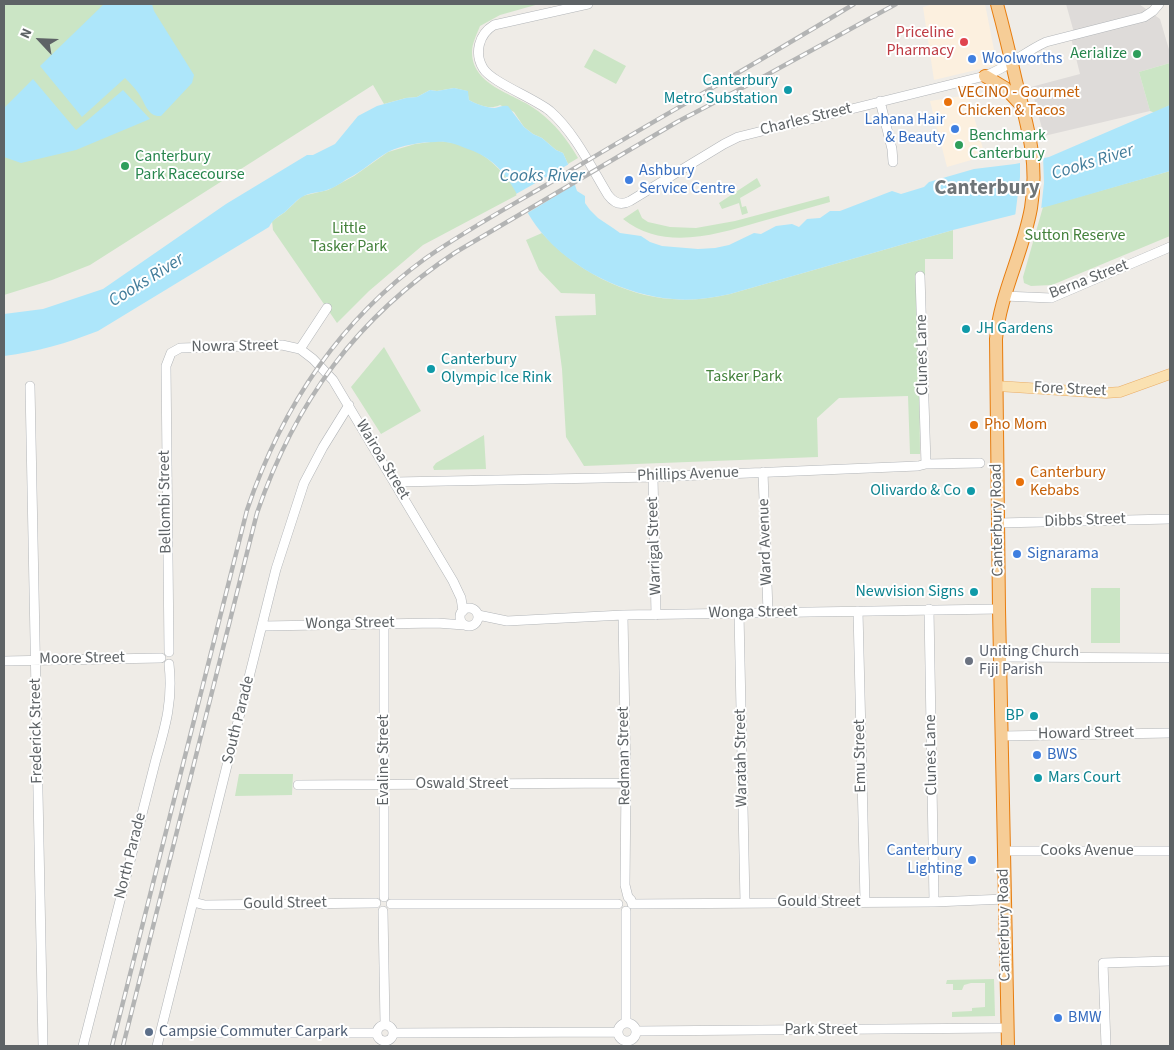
<!DOCTYPE html>
<html>
<head>
<meta charset="utf-8">
<style>
	body { margin:0 }
	#map { position:relative; width:1174px; height:1050px; overflow:hidden; background:#efece7; font-family:"Source Sans 3",sans-serif }
	canvas { display:block }
	.frame { position:absolute; inset:0; border:5px solid #5e6366; pointer-events:none }
	.north { position:absolute; left:15px; top:15px; width:50px; height:50px; -webkit-text-stroke:4px #fff; paint-order:stroke; rotate:295deg; font-size:14px; font-weight:700; line-height:20px; text-align:center; color:#5e6366 }
	.north::after { content:''; display:block; margin:auto; width:18px; height:22px; background:#5e6366; clip-path:polygon(50% 0,100% 100%,50% 72%,0 100%) }
</style>
</head>
<body>
<div id="map">
<canvas width="1174" height="1050"></canvas>
<div class="frame"></div>
<div class="north">N</div>
</div>
<script>
const c = document.querySelector('canvas').getContext('2d');
c.lineJoin = 'round';
function fillPath(path, color) { c.fillStyle = color; c.fill(path, 'evenodd'); }
function strokePath(path, color, width, dash) { c.strokeStyle = color; c.lineWidth = width; c.lineCap = dash ? 'butt' : 'round'; c.setLineDash(dash || []); c.stroke(path); }
function label(font, color, halo, rows, align = 'center') {
  c.font = font + ' "Source Sans 3",sans-serif'; c.lineWidth = 4; c.setLineDash([]); c.textBaseline = 'middle'; c.strokeStyle = halo; c.fillStyle = color; for (const [text, x, y, turn = 0] of rows) {
    c.save(); c.translate(x, y); c.rotate((+turn || 0) * Math.PI / 180); c.textAlign = isNaN(turn) ? turn : align; if (halo) c.strokeText(text, 0, 0); c.fillText(text, 0, 0); c.restore();
  }
}
fillPath(new Path2D(`
	M933,4H985L997,65L934,80L923,7Z
	M968,95L985,156L947,167L930,101Z`), '#fcf0df');
fillPath(new Path2D(`
	M1066,4H1139L1160,19L1170,53V63L1139,72L1150,111L1044,136L1031,87L1080,74L1072,42L1073,29Z`), '#dedbd9');
fillPath(new Path2D(`
	M4,4H539L500,15L480,26C477,34 472,43 472,52C472,87 517,94 538,111C555,124 567,139 578,158L568,164L563,153L556,150L542,138L533,134L524,127L514,112L500,105C491,110 477,105 469,100L467,91L454,88L437,91L430,90L417,97L406,98L384,104L373,85L90,265L52,280L4,295Z
	M594,49L626,66L616,84L584,67Z
	M1170,63V105L1155,113L1150,111L1139,72Z
	M438,141C478,144 497,163 519,194L423,245L369,291L337,323L273,230L272,221L285,212L302,196L328,190L354,176L388,152L415,144Z
	M1170,171V236L1052,285L1031,286L1024,283L1023,277L1043,207Z
	M757,178L761,186L740,198L742,207L746,206L748,213L742,215L739,203L722,209L719,203Z
	M829,196L830,202C806,209 783,215 759,222C715,235 663,251 623,219L638,209L642,218L648,222L670,227L696,228L735,221Z
	M953,230V259H925V275L918,276L920,454H910L908,396L839,398L817,418L818,457L584,466L566,437L562,369L555,316L596,315L595,294L561,293L539,270L526,240L542,233C574,269 624,296 672,299C692,301 711,298 730,294Z
	M384,347L421,411L381,434L351,387Z
	M484,435L486,469L434,470L433,467L436,463Z
	M1091,588H1120V643H1091Z
	M239,774H293L292,795L235,796Z
	M994,979L995,1016L952,1017V1012L972,1011V1008L985,1007V983H971L964,985L962,990H953V984H946L947,980Z`), '#cbe5c5');
fillPath(new Path2D(`
	M104,4H152L154,11L194,75L192,83L161,116C147,117 145,102 139,94C135,88 130,83 125,78L82,117L40,66Z
	M33,79L76,130L123,90L150,119L76,150L21,163L4,157V108Z
	M454,88L468,91L469,100C476,104 487,108 495,108C500,107 503,105 508,106L524,127L533,134L542,138L556,150L563,153L568,164L577,191L585,196V203L590,210L598,218L613,228L620,233L641,236L650,242L662,246L698,249L715,248L729,245L754,233L761,234L776,226L792,224L799,227L807,219L820,218L830,211H840L892,191L901,194L924,187L929,182L974,169L1015,164L1049,157L1170,105V171L1049,206L953,230L730,294C711,298 693,301 673,299C627,296 571,269 541,232C514,199 512,163 465,148C456,144 446,141 436,142C421,142 402,145 388,152C375,159 362,172 347,179C341,183 334,188 327,190C319,193 309,192 302,197C295,201 291,207 285,212C278,217 273,219 269,227L98,331C67,343 37,352 4,356V314L43,309L103,289L226,204L307,155H313L335,144L358,116L377,106L406,98L417,97L430,90L437,91Z`), '#ade6fa');
fillPath(new Path2D(`
	M1043,155L1044,183L1041,210L1015,217L1020,177V160Z
	M571,163L577,183L526,214L516,194Z`), '#efece7');
const minor = new Path2D(`
	M588,4L494,25C479,34 474,53 483,68C491,82 534,98 550,111C575,133 591,167 608,195C614,203 621,206 630,201L724,144L738,137L985,76C1009,67 1024,52 1046,42L1144,17L1153,11L1159,4
	M880,101L892,149L893,162
	M920,276L926,464
	M1004,296L1051,298L1170,247
	M300,349L327,308
	M30,386L43,1046
	M763,472L768,612
	M653,477L656,615
	M395,482L653,477L918,466L926,464L980,463
	M999,523L1170,519
	M460 617a9 9 0 1 1 18 0a9 9 0 1 1-18 0Z
	M929,609L934,902
	M858,611L865,902
	M739,613L745,903
	M478,615L507,621L623,615L999,609
	M623,615L626,783L625,885L628,897L631,900L632,904
	M384,624V897
	M263,626L437,623L464,625
	M169,652L166,366L171,353L180,348L282,345L300,349L313,359L333,380L453,581L461,598L463,611
	M1001,657L1170,658
	M4,661L161,658
	M1002,736L1170,733
	M298,785L626,783
	M1004,851H1170
	M193,902L205,905L376,903
	M391,904H618
	M632,904L934,902L1005,899
	M383,911L385,1024
	M626,911V1023
	M618 1032a9 9 0 1 1 18 0a9 9 0 1 1-18 0Z
	M377 1033a8 8 0 1 1 16 0a8 8 0 1 1-16 0Z
	M162,1030L173,1033H377
	M636,1031L1007,1028
	M394,1033L618,1032
	M83,1046L156,759C166,725 173,699 169,664
	M157,1046L276,569L304,483L323,447L349,405
	M1106,1046L1103,963L1170,961`);
const major = new Path2D(`
	M997,386L1106,393L1120,392L1170,374`);
const highway = new Path2D(`
	M997,4C1004,30 1010,55 1016,81C1027,126 1039,161 1031,208C1023,253 1000,294 996,339L999,609L1008,1046
	M985,76L1005,88L1021,105`);
strokePath(minor, '#b2b5b8', 10);
strokePath(major, '#e9ad67', 11);
strokePath(highway, '#e77d0f', 14);
strokePath(minor, '#fff', 9);
strokePath(major, '#fae1b1', 10);
strokePath(highway, '#f6cd97', 12);
const rail = new Path2D(`
	M112,1046L247,510C281,409 339,321 426,258C475,224 529,196 580,165C671,111 764,59 854,4
	M123,1046L257,513C295,402 357,317 456,252L677,122L763,77L896,4`);
strokePath(rail, '#b3b4b4', 4.5);
strokePath(rail, '#fff', 2.5, [8]);
for (const [x, y, r, color] of [
	[964,42,5,"#e0444e"],
	[1137,54,5,"#2e9e5b"],
	[972,59,5,"#3f7fe0"],
	[788,90,5,"#0f9aa8"],
	[948,102,5,"#e8710a"],
	[955,129,5,"#3f7fe0"],
	[959,145,5,"#2e9e5b"],
	[125,166,5,"#2e9e5b"],
	[629,180,5,"#3f7fe0"],
	[966,329,5,"#0f9aa8"],
	[431,369,5,"#0f9aa8"],
	[974,425,5,"#e8710a"],
	[1020,482,5,"#e8710a"],
	[971,491,5,"#0f9aa8"],
	[1017,554,5,"#3f7fe0"],
	[974,592,5,"#0f9aa8"],
	[969,661,5,"#6b7280"],
	[1034,716,5,"#0f9aa8"],
	[1037,755,5,"#3f7fe0"],
	[1038,778,5,"#0f9aa8"],
	[972,860,5,"#3f7fe0"],
	[1058,1018,5,"#3f7fe0"],
	[149,1032,5,"#5c6f8a"]
]) { const dot = new Path2D(); dot.arc(x, y, r, 0, 2 * Math.PI); c.fillStyle = color; c.fill(dot); strokePath(dot, '#fff', 2); }
label('16px', '#be3a42', '#fff', [
	["Priceline",954,33],
	["Pharmacy",954,51]
], 'right');
label('16px', '#27864d', '#fff', [
	["Aerialize",1127,54,"right"],
	["Benchmark",969,136],
	["Canterbury",969,154],
	["Canterbury",135,157],
	["Park Racecourse",135,175]
], 'left');
label('16px', '#366cbe', '#fff', [
	["Woolworths",982,59],
	["Lahana Hair",945,120,"right"],
	["& Beauty",945,138,"right"],
	["Ashbury",639,171],
	["Service Centre",639,189],
	["Signarama",1027,554],
	["BWS",1047,755],
	["Canterbury",962,851,"right"],
	["Lighting",962,869,"right"],
	["BMW",1068,1018]
], 'left');
label('16px', '#0d838f', '#fff', [
	["Canterbury",778,81],
	["Metro Substation",778,99],
	["JH Gardens",976,329,"left"],
	["Canterbury",441,360,"left"],
	["Olympic Ice Rink",441,378,"left"],
	["Olivardo & Co",961,491],
	["Newvision Signs",964,592],
	["BP",1024,716],
	["Mars Court",1048,778,"left"]
], 'right');
label('16px', '#c56008', '#fff', [
	["VECINO - Gourmet",958,93],
	["Chicken & Tacos",958,111],
	["Pho Mom",984,425],
	["Canterbury",1030,473],
	["Kebabs",1030,491]
], 'left');
label('16px', '#5e6366', '#fff', [
	["Charles Street",806,120,-14],
	["Berna Street",1089,280,-21],
	["Nowra Street",235,347,-1],
	["Clunes Lane",923,355,-91],
	["Fore Street",1070,390,3],
	["Wairoa Street",382,460,59],
	["Phillips Avenue",688,475,-2],
	["Bellombi Street",166,502,-91],
	["Canterbury Road",998,520,-91],
	["Dibbs Street",1085,521,-2],
	["Ward Avenue",766,542,-92],
	["Warrigal Street",655,546,-92],
	["Wonga Street",753,613,-1],
	["Wonga Street",350,624,-1],
	["Moore Street",82,659,-1],
	["South Parade",239,720,-76],
	["Frederick Street",37,731,-91],
	["Howard Street",1086,734,-1],
	["Clunes Lane",932,755,-91],
	["Redman Street",625,756,-91],
	["Emu Street",861,756,-91],
	["Waratah Street",742,758,-91],
	["Evaline Street",384,760,-90],
	["Oswald Street",462,784],
	["Cooks Avenue",1087,851],
	["North Parade",131,856,-76],
	["Gould Street",819,902],
	["Gould Street",285,904,-1],
	["Canterbury Road",1005,925,-91],
	["Park Street",821,1030]
]);
label('16px', '#43813b', '#fff', [
	["Little",349,229],
	["Tasker Park",349,247],
	["Sutton Reserve",1075,236],
	["Tasker Park",744,377]
]);
label('16px', '#5b616d', '#fff', [
	["Uniting Church",979,652],
	["Fiji Parish",979,670]
], 'left');
label('16px', '#4e5e75', '#fff', [
	["Campsie Commuter Carpark",159,1032]
], 'left');
label('italic 18px', '#437d9b', '#fff', [
	["Cooks River",1093,163,-17],
	["Cooks River",542,177],
	["Cooks River",147,281,-32]
]);
label('bold 21px', '#6f7578', '#fff', [
	["Canterbury",987,189]
]);
</script>
</body>
</html>
